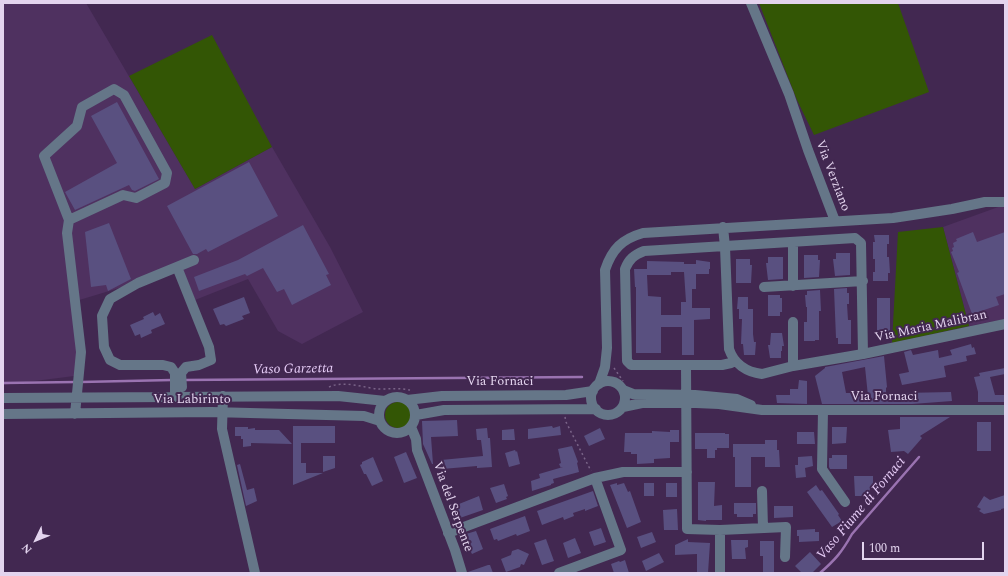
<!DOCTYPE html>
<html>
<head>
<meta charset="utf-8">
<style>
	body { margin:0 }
	#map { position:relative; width:1008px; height:576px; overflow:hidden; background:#422851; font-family:Spectral,serif }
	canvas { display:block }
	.frame { position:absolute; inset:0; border:4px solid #e3d4ee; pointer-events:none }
	.north { position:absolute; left:16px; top:520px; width:40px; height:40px; -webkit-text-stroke:3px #422851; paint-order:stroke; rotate:227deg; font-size:11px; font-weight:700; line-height:16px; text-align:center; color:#e3d4ee }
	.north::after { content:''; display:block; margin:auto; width:14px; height:18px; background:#e3d4ee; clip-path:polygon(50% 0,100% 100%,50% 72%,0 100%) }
	.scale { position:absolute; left:862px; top:542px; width:122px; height:18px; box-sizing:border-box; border:2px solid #e3d4ee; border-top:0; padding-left:5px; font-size:12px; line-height:14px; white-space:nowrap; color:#e3d4ee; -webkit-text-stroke:3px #422851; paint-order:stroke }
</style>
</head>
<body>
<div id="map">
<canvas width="1008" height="576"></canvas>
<div class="frame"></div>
<div class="north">N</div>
<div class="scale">100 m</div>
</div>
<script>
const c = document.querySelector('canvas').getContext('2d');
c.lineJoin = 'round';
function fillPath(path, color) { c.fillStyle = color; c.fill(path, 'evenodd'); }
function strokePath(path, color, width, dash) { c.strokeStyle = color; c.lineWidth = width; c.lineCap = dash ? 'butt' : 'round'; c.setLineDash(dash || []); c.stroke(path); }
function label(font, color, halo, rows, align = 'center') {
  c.font = font + ' Spectral,serif'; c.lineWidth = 4; c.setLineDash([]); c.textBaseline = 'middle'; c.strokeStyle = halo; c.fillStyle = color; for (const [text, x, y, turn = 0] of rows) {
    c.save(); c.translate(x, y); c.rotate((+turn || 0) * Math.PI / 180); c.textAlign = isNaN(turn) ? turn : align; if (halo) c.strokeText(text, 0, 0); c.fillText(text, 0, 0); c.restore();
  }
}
fillPath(new Path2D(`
	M3,3H86L195,189L272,147L330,247L363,312L302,344L278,331L248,279L195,300L182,269L76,301L82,375L3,385Z
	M1001,206L1005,208V319L969,326L943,227Z`), '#4f3160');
fillPath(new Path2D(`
	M759,3H898L929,92L814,135L797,100Z
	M212,35L272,147L195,189L129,76Z
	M943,227L969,326L892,343L898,232Z
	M385 415a13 13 0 1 1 26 0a13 13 0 1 1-26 0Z`), '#335605');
strokePath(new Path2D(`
	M183,380L582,377
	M81,382L172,380
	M3,383L76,382
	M820,573C835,560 842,552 852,534L919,457`), '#9a73b1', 2.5);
fillPath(new Path2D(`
	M117,102L159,179L135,191L132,190L129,185L75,210L65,192L117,163L91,116Z
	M249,162L278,216L208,252L206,249L197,254H193L167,206Z
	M109,223L131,279L108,291L106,285L91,287L85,232Z
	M303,225L329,274L326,275L331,285L292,305L284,289L277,292L263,268L247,276L245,274L199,291L194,277L238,260Z
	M973,232L977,242L1005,232V294L996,297L999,305L972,314L957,273L959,272L951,252L953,251L952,248L954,247L953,243L957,241L956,239Z
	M874,235H889V244H887V257H889L890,273H888V281H873V272H875V259H873V242H875Z
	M836,253H850V275L835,276L833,259H836Z
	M804,255H818V260H820L819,277L804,278Z
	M768,257H783V279L768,280L766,263H768Z
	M736,259H750V265H752L751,283H736Z
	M696,260L710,262V269H709V274H696V289H692V308H710V319L694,320V355H682V327H661V353H636V287H635L634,269H647V261L684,262V264H696ZM671,272H684L686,302H681V315H661V297L648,296L647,275H671Z
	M847,288V293H849V304H847L848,320H851V344H838V338H836L834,289Z
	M820,290L821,311H819V340H815V341H804V322H807V307H806L805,295H807V291Z
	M768,295H780V298H782V312H780V316H768Z
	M244,297L250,313L242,316L244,319L226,326L224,324L220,325L213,309Z
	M738,297H748V309H753V334L754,342H756L755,355H744L743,344H741L742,319H739V309H737Z
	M877,298H890V336H877Z
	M153,312L155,316L160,313L165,324L151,330L152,333L141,338L140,334L135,336L130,325L144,319L143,317Z
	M771,333H782L784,346H782V351H781V358H770L768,345H770Z
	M971,344L972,348L974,347L976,354L966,356L967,361L944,366L946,377L902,385L899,374L909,372L904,352L911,350L913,355L938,350L939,358L952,355L950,350Z
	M884,356L887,387L886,388V393H888V396L904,395L903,393L951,392L952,401L912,404H822L815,376L825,368V367ZM865,367L868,396H854V393H846L842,372Z
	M1005,368V374L990,377L995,395H1005V402H978V392L974,377L980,376L979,373Z
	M799,380L807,381V404L777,403L776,395H790V389H798Z
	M900,417H950L920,436L922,438L908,454L904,451L891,452L888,430L900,429Z
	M457,420L458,436L431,437L433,464H432L423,444L422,421Z
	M977,422H991V451H977Z
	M293,426H335V443H301V463H306V473H323L293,485Z
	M552,426L553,428L560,426L561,435L528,439V429Z
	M235,427H248V429L255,428V430H279L292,444L251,443V446L243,447V439H241V436H235Z
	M832,427H847L846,443L832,444Z
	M487,428L488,438H490L492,467L477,468V466L442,469L441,460L483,456L481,440H477L476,429Z
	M600,428L605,439L589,446L584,436Z
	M514,429L515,440H502V430Z
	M670,430H679V442H670V458L654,459V463L637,464V454H631V452H624L625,433H652V431L670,432Z
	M797,432H814L815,444H797Z
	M695,433H725V434H729V448H717V450H715V458H707V449H695Z
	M765,440H777V450H779L780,467H765V457H751V487H735V457H733V444H765Z
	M572,446L578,462L577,463L579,472L553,479L554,483L551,484V485L532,491L531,481L540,478L539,474L563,467L561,468L559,464L561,463L558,449Z
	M515,450L516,452L517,451L520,464L509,467L505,453Z
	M406,452L417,478L404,483L394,457Z
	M832,455H847V469H830L829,467V458H832Z
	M323,456H335V468L323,472Z
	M812,456L813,466L805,468L806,477L796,478L795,465H798V457Z
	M373,457L383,481L372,486L366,474H364L360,465L362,464V462Z
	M240,464L247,490L254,488L257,501L246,506L237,465Z
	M854,476H873V488H870L869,496H855Z
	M698,482H715L714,506L722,505V520H706V521L698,520Z
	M617,483V485L624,483L628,492L630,491L641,522L627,528L610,485Z
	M644,483H654V496H644Z
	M666,483H677V497H666Z
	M504,484L508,496L506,497L507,499L496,503L490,488Z
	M816,485L820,491L822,490L839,514L838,515L842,521L832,527L807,492Z
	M593,491L598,506L585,511V509L573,513L574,516L564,520L563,517L542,525L537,511Z
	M1005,495V508L1001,509V510L984,514L979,511L981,509L977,507L984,496L990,500Z
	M479,496L483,510L457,519L454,506Z
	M734,503H756V514H753V517H737V514H734Z
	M774,506H793V517L774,518Z
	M677,509L678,530H664L663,510Z
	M525,516L530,531L517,536L516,534L498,541L497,539L494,540L490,529Z
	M601,528L606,542L594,546L589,532Z
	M815,529V532H819V541L799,542V536H797V530Z
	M476,531L483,549L472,554L469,548L471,547L466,534Z
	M652,532L656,542L641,548L637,537Z
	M575,538L581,553L568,558L563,543Z
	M546,539L554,561L542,565L534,543Z
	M688,539V542L710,543L708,573H697V554L675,555V545Z
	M731,540H748V547L745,548L746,559H732Z
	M760,541H774V573H763V556H760Z
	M518,549L529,554L524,565L521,564L520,567L506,572L501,559L511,555L512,551Z
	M810,552L821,564L812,573H802L795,566Z
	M659,553L664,562L646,571L642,561Z
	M625,560L629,573H614L611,564L619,561L620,562Z
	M488,565H490L493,573H468V572Z`), '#595080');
strokePath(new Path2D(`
	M614,368L623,381
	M329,387C344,380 364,388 379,389C390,389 400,388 410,390
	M565,417L566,422L591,471`), '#7a6488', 1.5, [2, 3]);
strokePath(new Path2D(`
	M751,3L789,94L808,150L835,221
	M69,220L44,156L77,126L82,107L114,89L124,95L167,173L165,183L136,198L123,195L69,220L67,233L81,352L75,414
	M723,227L725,247L729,349C734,364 747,372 762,374L793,366L863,354L1005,324
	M177,267L209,347L211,360L199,365L186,367L181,373L182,387
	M793,286V242
	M764,287L863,281
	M793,322V366
	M735,361L731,363L722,365H631L627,361L625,269C629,259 634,255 644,251L855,238L861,243L863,354
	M686,365L687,529L720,530L786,527L785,557
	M591 398a17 17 0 1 1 34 0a17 17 0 1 1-34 0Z
	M599,384L605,367L607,348L605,270C612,249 622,239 643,233L893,218L952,209L985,202H1005
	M623,390L633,394L695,395L737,399L751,405
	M175,396V373L171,367L163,365H120L110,360L104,347L102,316L110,299L138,283L194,260
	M223,396L222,429L255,573
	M379 415a18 18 0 1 1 36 0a18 18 0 1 1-36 0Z
	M3,398L338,396L385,401
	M407,400L442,396L566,395L593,391
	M623,407L642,403H696L719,404L762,410H1005
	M823,410L822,469L845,502
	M3,414L212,412L364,416L380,421
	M416,415L444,410L596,409
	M411,427L416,439L417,450L455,550L462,573
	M762,491L763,528
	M448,533L595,478
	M559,573L621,550L595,478L623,472H687
	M720,573V530`), '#657688', 10);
label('13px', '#e3d4ee', '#422851', [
	["Via Verziano",832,176,69],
	["Via Maria Malibran",931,327,-12],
	["Via Fornaci",500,382],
	["Via Fornaci",884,397],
	["Via Labirinto",192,400],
	["Via del Serpente",452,507,70]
]);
label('italic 14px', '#e6ccf7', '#422851', [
	["Vaso Garzetta",293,370,-1],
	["Vaso Fiume di Fornaci",862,509,-50]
]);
</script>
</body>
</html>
